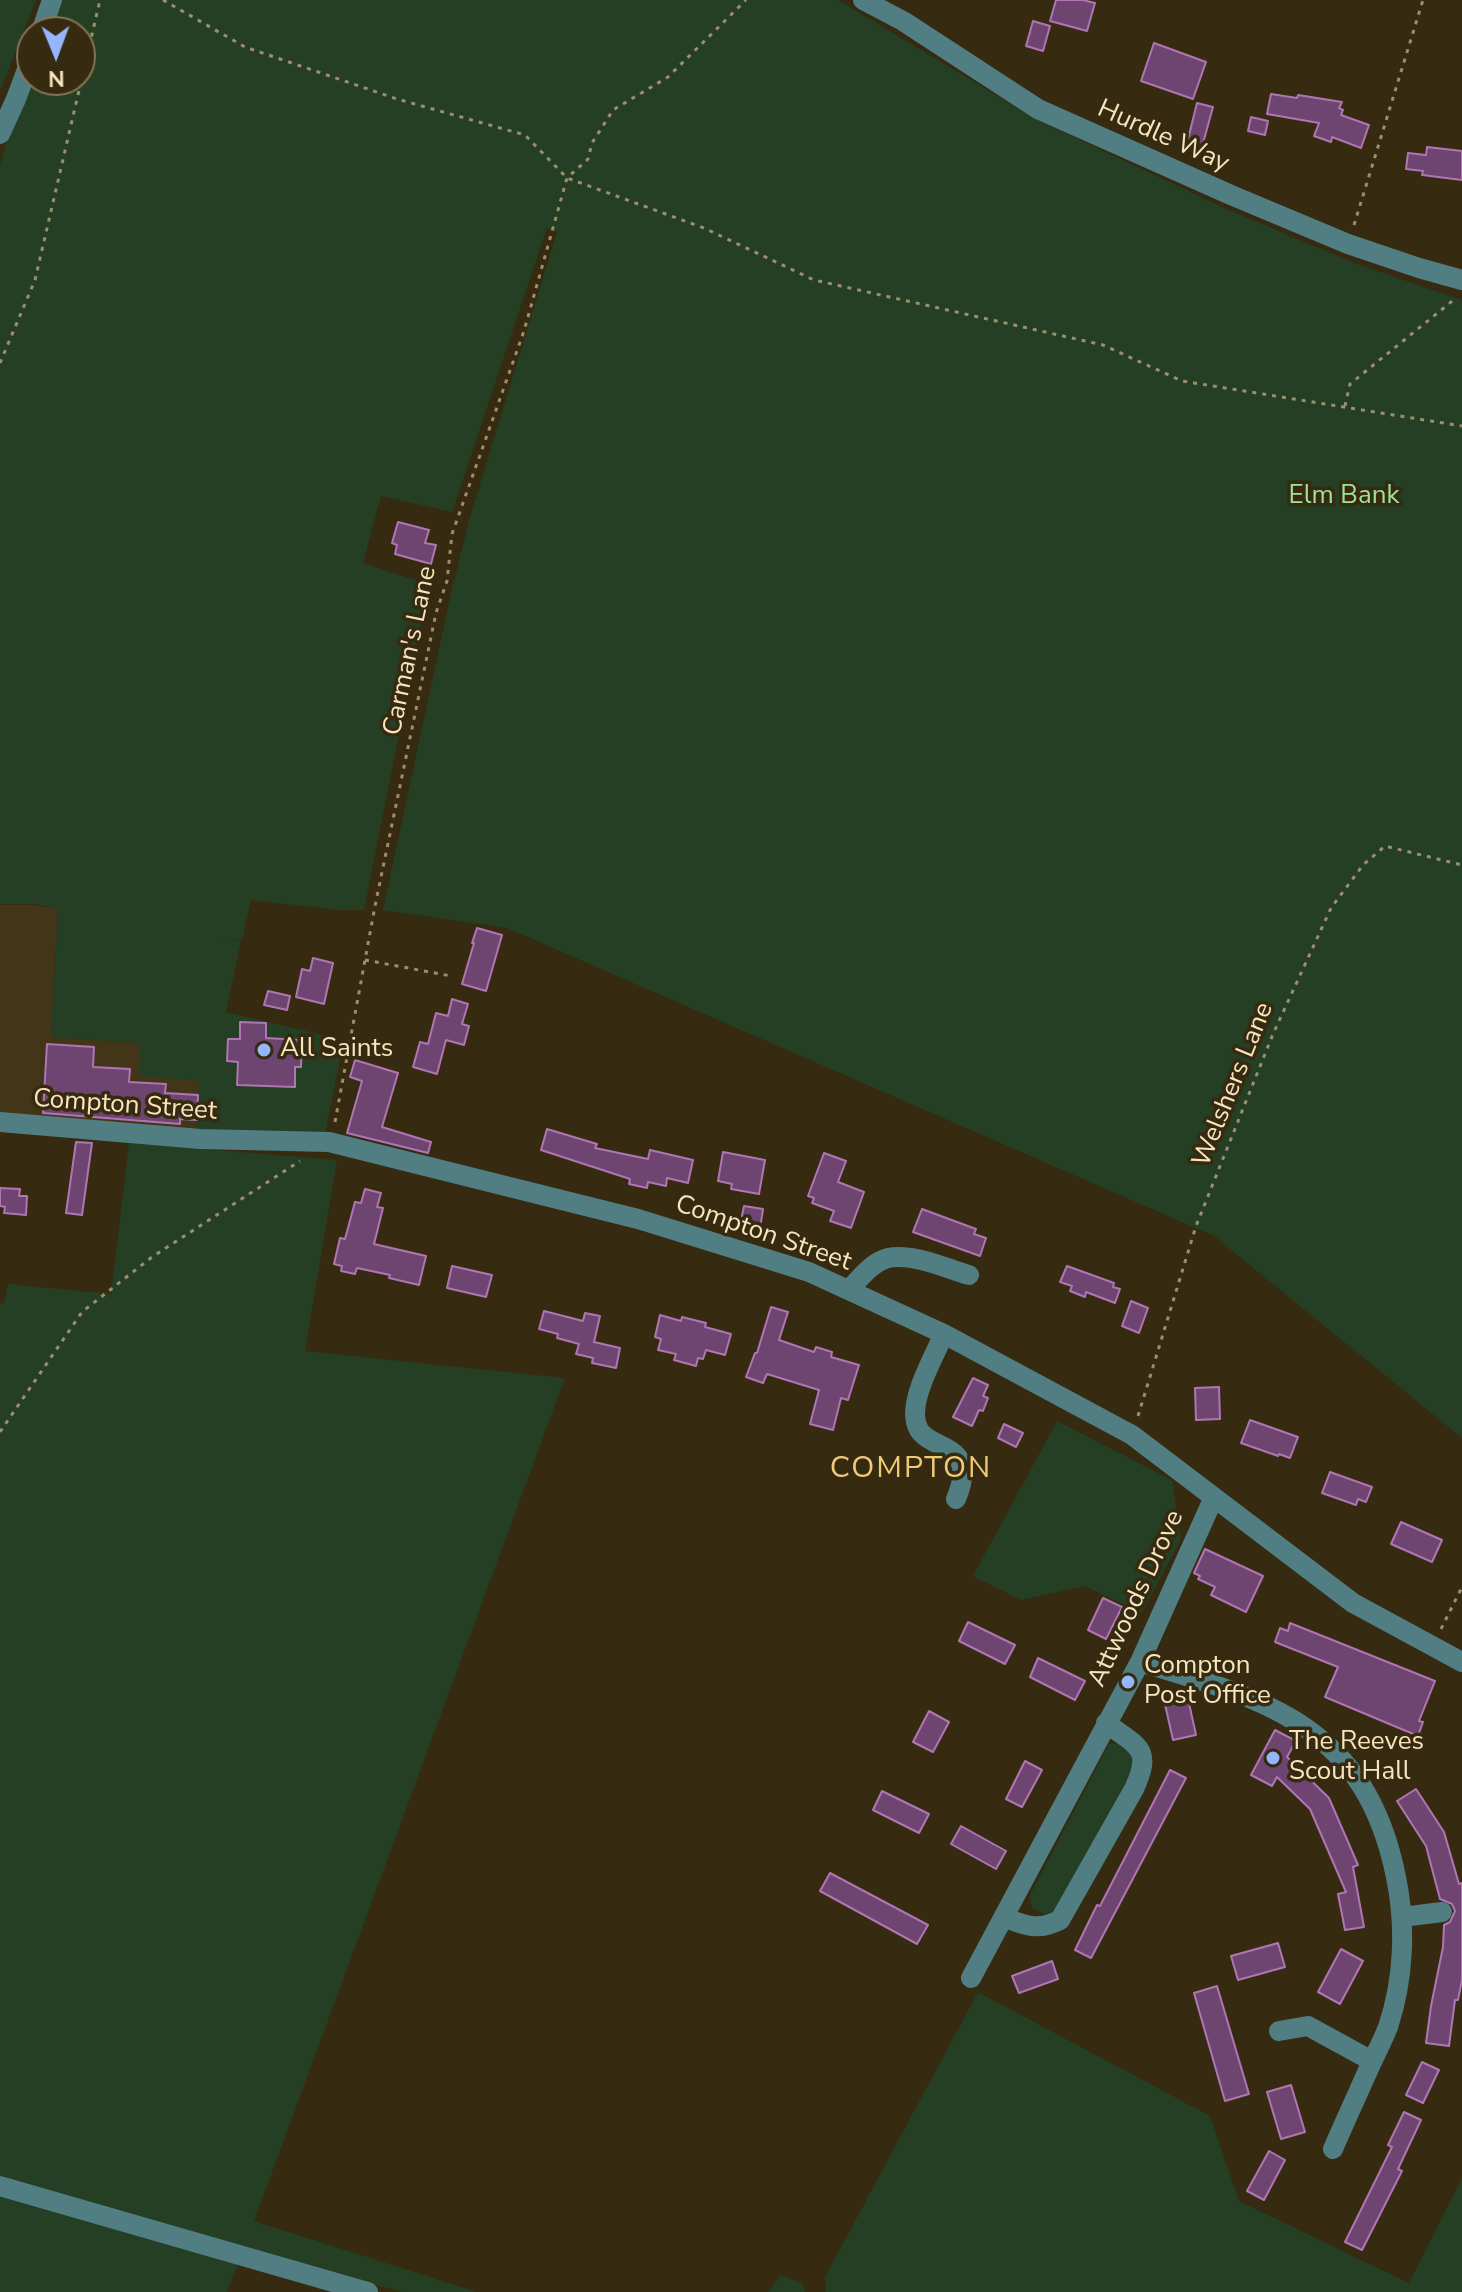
<!DOCTYPE html>
<html>
<head>
<meta charset="utf-8">
<style>
	body { margin:0 }
	#map { position:relative; width:1462px; height:2292px; overflow:hidden; background:#362a10; font-family:"Nunito Sans",sans-serif }
	canvas { display:block }
	.north { position:absolute; left:16px; top:16px; width:80px; height:80px; box-sizing:border-box; background:#362a10; border:2px solid #847556; border-radius:50%; rotate:179deg; font-size:22px; font-weight:700; line-height:32px; text-align:center; color:#f8e5be }
	.north::after { content:''; display:block; margin:auto; width:28px; height:36px; background:#95b6fd; clip-path:polygon(50% 0,100% 100%,50% 72%,0 100%) }
</style>
</head>
<body>
<div id="map">
<canvas width="1462" height="2292"></canvas>
<div class="north">N</div>
</div>
<script>
const c = document.querySelector('canvas').getContext('2d');
c.lineJoin = 'round';
function fillPath(path, color) { c.fillStyle = color; c.fill(path, 'evenodd'); }
function strokePath(path, color, width, dash) { c.strokeStyle = color; c.lineWidth = width; c.lineCap = dash ? 'butt' : 'round'; c.setLineDash(dash || []); c.stroke(path); }
function label(font, color, halo, rows, align = 'center') {
  c.font = font + ' "Nunito Sans",sans-serif'; c.lineWidth = 7; c.setLineDash([]); c.textBaseline = 'middle'; c.strokeStyle = halo; c.fillStyle = color; for (const [text, x, y, turn = 0] of rows) {
    c.save(); c.translate(x, y); c.rotate((+turn || 0) * Math.PI / 180); c.textAlign = isNaN(turn) ? turn : align; if (halo) c.strokeText(text, 0, 0); c.fillText(text, 0, 0); c.restore();
  }
}
fillPath(new Path2D(`
	M0,905H34L58,909L51,1037L141,1043L200,1080L196,1130L0,1116Z`), '#433618');
fillPath(new Path2D(`
	M0,0H36L0,91Z
	M60,0H838L1034,118L1222,207L1354,263L1462,300V1438L1214,1236L507,928L383,910L451,593L470,517L557,232L547,228L452,512L381,496L363,563L429,585L364,910H339L251,900L242,940L220,937L241,941L226,1012L344,1040L325,1134L196,1130L199,1081L139,1076L140,1043L51,1037L58,909L35,904H0V166L7,137L32,80H80V32H48Z
	M129,1143L337,1160L305,1351L565,1378L254,2221L477,2292H401L245,2247L227,2292H0V1303H4L8,1284L111,1294Z
	M1057,1421L1172,1480L1181,1539L1142,1613L1085,1586L1021,1600L973,1576Z
	M1109,1744H1119L1128,1748L1135,1764L1057,1912L1046,1915L1032,1908L1029,1897Z
	M978,1992L1210,2116L1239,2201L1409,2283L1462,2178V2292H826L825,2277Z
	M781,2275L803,2284L805,2292H768Z`), '#243f24');
const building = new Path2D(`
	M1056,0H1083L1095,3L1087,31L1050,21Z
	M1033,21L1050,26L1043,51L1026,46Z
	M1154,43L1206,62L1193,99L1141,81Z
	M1271,94L1297,98L1298,95L1342,102L1339,108L1343,110L1341,115L1369,125L1361,148L1332,137L1331,142L1314,136L1319,123L1267,114Z
	M1197,103L1213,107L1202,147L1187,143Z
	M1251,117L1268,121L1265,135L1248,131Z
	M1427,147L1462,151V180L1422,175L1423,171L1406,169L1408,153L1426,155Z
	M398,522L429,530L425,543L436,545L431,564L395,554L397,545L392,543Z
	M477,928L502,935L486,991L462,984L474,943H472Z
	M313,958L333,963L324,1004L296,997L302,969L310,971Z
	M268,991L290,996L287,1010L264,1005Z
	M452,999L468,1004L462,1024L469,1026L464,1045L446,1040L437,1074L413,1067L420,1042L428,1044L436,1013L448,1016Z
	M240,1022L266,1023V1038L302,1040L301,1067H295V1087L237,1085L238,1062L227,1061L228,1039H240Z
	M47,1044L94,1047L93,1067L130,1069L129,1082L166,1084L165,1093L198,1095L197,1120L180,1119V1124L43,1113Z
	M355,1060L398,1073L382,1127L431,1142L428,1153L347,1133L362,1081L350,1077Z
	M547,1129L597,1144L595,1148L648,1159L650,1150L693,1160L688,1183L667,1178L666,1186L648,1182L647,1188L629,1184L630,1179L541,1150Z
	M76,1142L92,1143L82,1215L66,1213Z
	M723,1152L765,1160L759,1194L731,1189L732,1184L718,1181Z
	M824,1153L846,1161L838,1182L864,1192L851,1228L830,1221L834,1211L812,1203L814,1198L808,1196Z
	M0,1188L20,1189L19,1196H27L26,1215L4,1213L5,1207L0,1206Z
	M365,1189L381,1193L377,1207L383,1208L374,1244L426,1256L419,1285L389,1278L390,1275L357,1268L355,1274L341,1271L342,1266L334,1264L340,1238L345,1239L355,1202L361,1203Z
	M744,1206L763,1209L760,1229L740,1225Z
	M922,1209L976,1229L974,1234L986,1238L980,1256L913,1232Z
	M452,1266L492,1275L486,1297L447,1288Z
	M1067,1266L1114,1283L1113,1287L1120,1289L1115,1303L1086,1292L1085,1297L1070,1291L1072,1286L1060,1282Z
	M1131,1301L1148,1308L1139,1333L1122,1326Z
	M771,1307L788,1312L779,1340L814,1352L816,1347L832,1352L831,1357L859,1365L848,1400L841,1398L833,1430L810,1424L819,1390L767,1374L763,1383L746,1377L755,1353H757Z
	M544,1311L583,1321L585,1313L600,1316L594,1342L620,1348L616,1368L592,1363L593,1358L576,1354L579,1344L557,1338L558,1334L539,1329Z
	M660,1315L681,1321L682,1317L706,1323L705,1327L731,1334L725,1355L706,1350L703,1359L698,1358L696,1366L674,1360L676,1354L658,1350L661,1339L655,1337Z
	M973,1378L988,1385L983,1396L988,1398L983,1411L979,1410L972,1426L953,1417Z
	M1219,1387L1220,1419L1196,1420L1195,1388Z
	M1250,1420L1298,1437L1290,1458L1279,1454L1278,1456L1241,1443Z
	M1004,1424L1023,1433L1016,1447L998,1438Z
	M1330,1472L1372,1487L1366,1502L1358,1499L1356,1505L1322,1493Z
	M1401,1522L1442,1540L1432,1562L1391,1544Z
	M1205,1549L1263,1576L1246,1612L1211,1595L1215,1587L1198,1579L1200,1576L1194,1573Z
	M1103,1598L1122,1607L1106,1639L1088,1630Z
	M968,1622L1015,1645L1005,1664L959,1641Z
	M1290,1623L1435,1681L1419,1721L1423,1722L1418,1736L1325,1697L1338,1667L1275,1642L1280,1628L1288,1631Z
	M1038,1658L1085,1681L1075,1700L1030,1677Z
	M1187,1694L1196,1735L1173,1740L1164,1700Z
	M929,1711L949,1722L933,1752L913,1742Z
	M1275,1730L1296,1741L1287,1757L1329,1798L1358,1865L1353,1867L1364,1927L1345,1930L1338,1894L1346,1892L1310,1809L1277,1777L1272,1786L1251,1775Z
	M1025,1761L1042,1770L1022,1807L1006,1799Z
	M1170,1770L1186,1778L1091,1958L1075,1950L1097,1905L1100,1906Z
	M1416,1789L1444,1832L1459,1884L1462,1883V1980L1458,2000H1455L1449,2046L1426,2043L1431,2006L1443,1947L1444,1925L1450,1922L1455,1911L1452,1904L1440,1899L1426,1846L1397,1801Z
	M882,1791L929,1814L919,1833L873,1810Z
	M961,1826L1006,1851L996,1869L951,1844Z
	M830,1873L928,1925L917,1944L820,1891Z
	M1278,1943L1285,1967L1238,1980L1231,1956Z
	M1341,1949L1363,1961L1340,2004L1318,1992Z
	M1052,1961L1058,1979L1019,1993L1012,1976Z
	M1217,1986L1249,2094L1225,2101L1194,1993Z
	M1422,2062L1439,2070L1423,2103L1406,2095Z
	M1291,2085L1305,2132L1281,2139L1267,2092Z
	M1404,2112L1421,2120L1398,2169L1402,2171L1362,2250L1345,2242L1392,2147L1388,2145Z
	M1269,2151L1285,2160L1264,2200L1247,2191Z`);
fillPath(building, '#6e4571');
strokePath(building, '#af76b3', 2);
strokePath(new Path2D(`
	M163,0L245,47L397,99L525,135L567,178L704,228L814,280L1103,345L1182,381L1462,426
	M1354,225L1423,0
	M0,363L35,280L100,0
	M1345,406L1350,384L1456,298
	M365,960L451,976
	M335,1122L375,906L436,613L447,581L452,534L524,331L567,178L588,159L592,143L613,110L668,77L746,0
	M1138,1416L1196,1226L1273,1034L1331,908L1363,865L1385,846L1462,865
	M0,1432L82,1312L152,1257L300,1161
	M1441,1629L1462,1587`), '#9e8e6d', 3, [4, 6]);
strokePath(new Path2D(`
	M863,0L903,21L1038,109L1231,195L1348,244L1419,268L1462,280
	M41,32L52,0
	M0,134L16,99L32,56
	M0,1122L200,1139L329,1142L638,1219L809,1272L944,1334L1132,1435L1353,1603L1462,1662
	M849,1290C859,1279 872,1262 888,1258C913,1253 945,1268 969,1275
	M944,1334C934,1356 910,1398 916,1422C922,1454 982,1437 956,1499
	M1140,1662C1270,1700 1366,1728 1396,1877C1406,1926 1404,1979 1388,2027C1383,2040 1376,2053 1370,2066C1358,2093 1345,2121 1333,2149
	M1402,1917L1442,1912
	M1005,1918C1027,1926 1038,1931 1060,1920L1134,1789C1153,1748 1138,1747 1106,1723
	M971,1978L1140,1662L1214,1497
	M1279,2031L1308,2026L1372,2061
	M0,2186L368,2292`), '#517e83', 20);
for (const [x, y, r, color] of [
	[264,1050,8,"#95b6fd"],
	[1128,1682,8,"#95b6fd"],
	[1273,1758,8,"#95b6fd"]
]) { const dot = new Path2D(); dot.arc(x, y, r, 0, 2 * Math.PI); c.fillStyle = color; c.fill(dot); strokePath(dot, '#362a10', 3); }
label('26px', '#f8e5be', '#362a10', [
	["Hurdle Way",1163,137,24],
	["Carman's Lane",411,651,-78],
	["Welshers Lane",1234,1085,-68],
	["Compton Street",125,1106,4],
	["Compton Street",763,1234,19],
	["Attwoods Drove",1137,1599,-65]
]);
label('26px', '#9ee19d', '#362a10', [
	["Elm Bank",1344,497]
]);
label('26px', '#f8e5be', '#362a10', [
	["All Saints",280,1050],
	["Compton",1144,1667],
	["Post Office",1144,1697],
	["The Reeves",1289,1743],
	["Scout Hall",1289,1773]
], 'left');
c.letterSpacing = '2px';
label('30px', '#f0c978', '#362a10', [
	["COMPTON",911,1470]
]);
c.letterSpacing = '0px';
</script>
</body>
</html>
